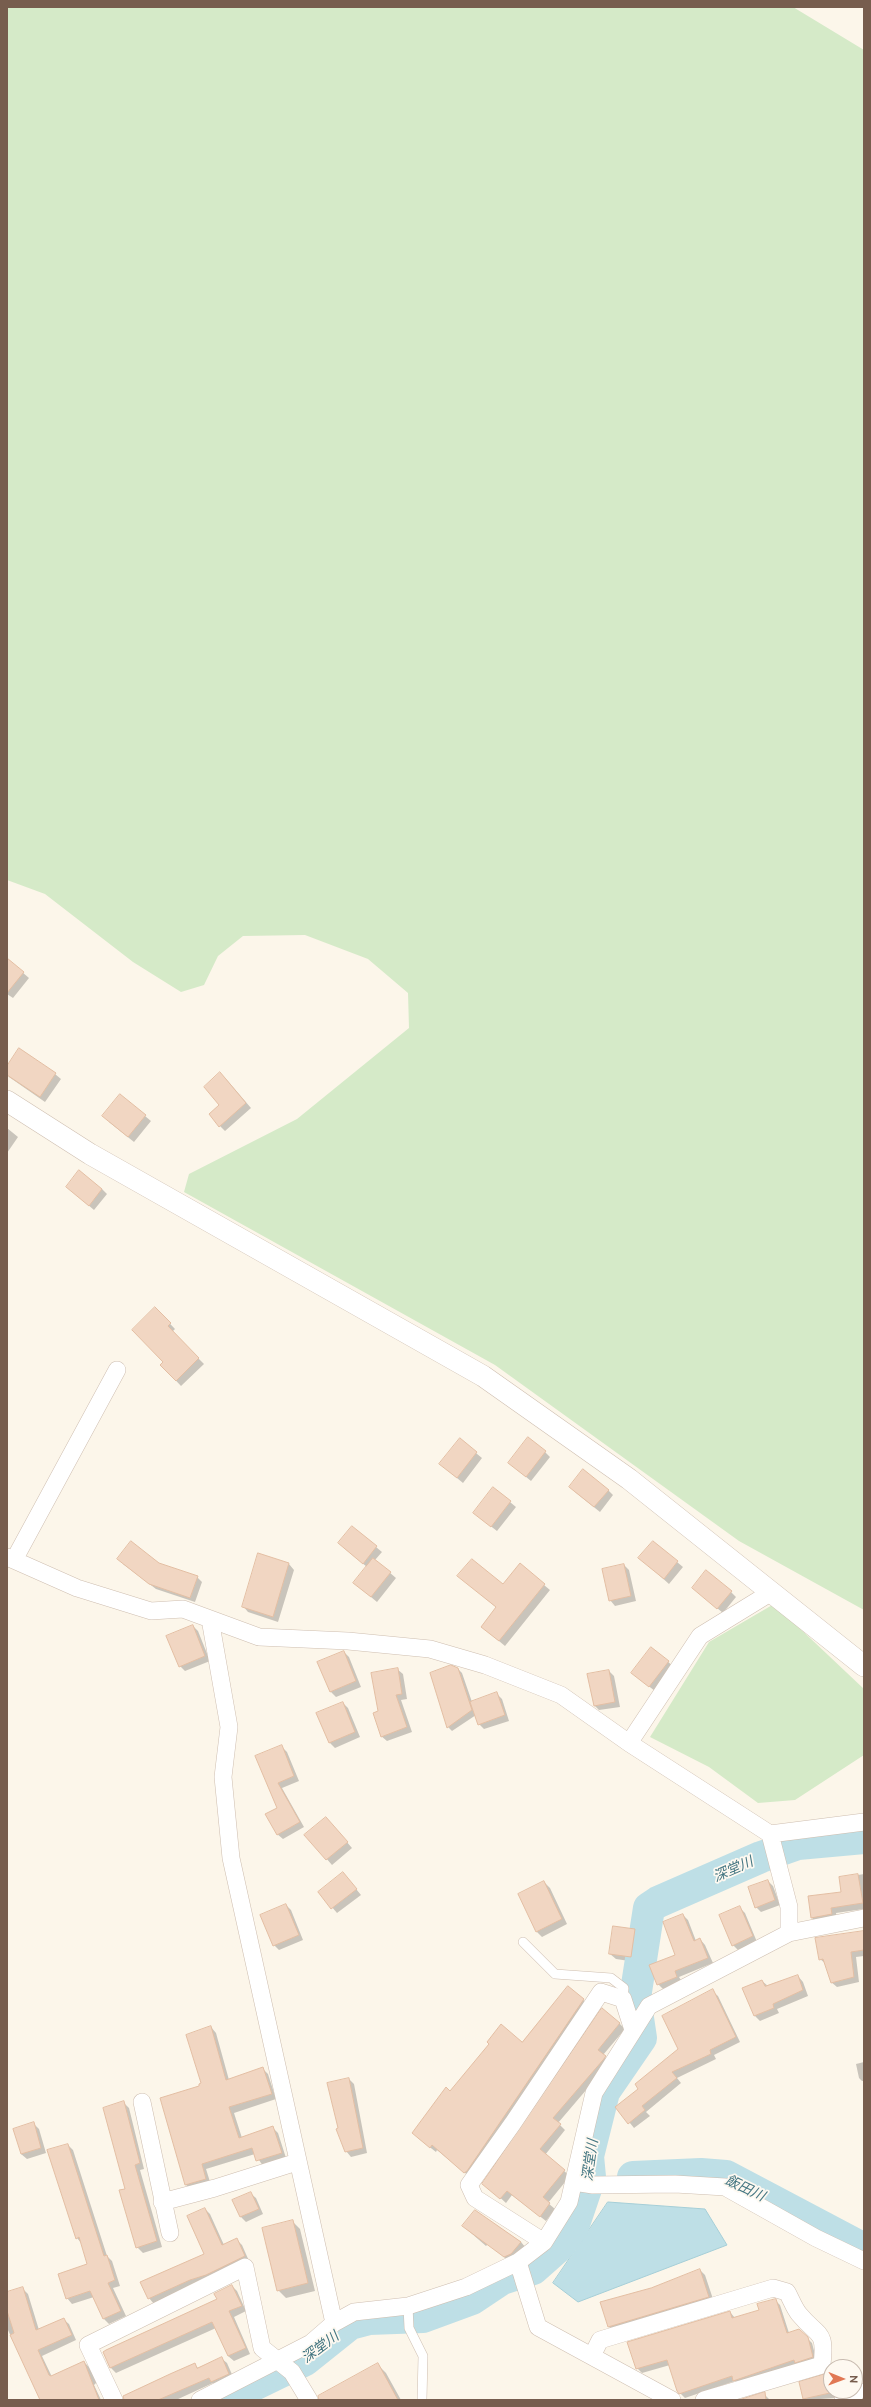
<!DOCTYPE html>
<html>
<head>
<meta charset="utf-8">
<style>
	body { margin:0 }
	#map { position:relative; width:871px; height:2407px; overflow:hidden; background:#fcf6ea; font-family:Ubuntu,sans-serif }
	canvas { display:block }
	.frame { position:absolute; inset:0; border:8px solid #775d4e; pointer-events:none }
	.north { position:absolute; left:823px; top:2359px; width:40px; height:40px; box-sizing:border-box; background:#fef9f1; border:1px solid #c8bbb0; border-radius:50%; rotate:91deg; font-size:11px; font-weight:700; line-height:16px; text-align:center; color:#775d4e }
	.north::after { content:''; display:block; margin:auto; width:14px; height:18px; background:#e17854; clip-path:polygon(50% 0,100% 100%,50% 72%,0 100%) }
</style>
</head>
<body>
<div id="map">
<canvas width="871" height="2407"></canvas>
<div class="frame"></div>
<div class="north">N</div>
</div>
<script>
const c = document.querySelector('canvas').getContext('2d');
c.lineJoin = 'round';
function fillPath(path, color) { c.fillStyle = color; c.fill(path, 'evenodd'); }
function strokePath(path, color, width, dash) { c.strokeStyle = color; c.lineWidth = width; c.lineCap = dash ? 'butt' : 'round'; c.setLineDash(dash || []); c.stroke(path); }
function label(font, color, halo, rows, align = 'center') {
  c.font = font + ' Ubuntu,"Noto Sans JP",sans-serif'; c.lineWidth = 3.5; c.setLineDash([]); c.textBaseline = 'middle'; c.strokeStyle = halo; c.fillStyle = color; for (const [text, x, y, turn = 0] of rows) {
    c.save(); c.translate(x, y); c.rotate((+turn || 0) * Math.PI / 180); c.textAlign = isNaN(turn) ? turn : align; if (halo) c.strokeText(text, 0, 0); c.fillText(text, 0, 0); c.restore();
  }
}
fillPath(new Path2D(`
	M7,7H793L864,50V1610L739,1541L495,1365L184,1192L189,1174L297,1119L409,1028L408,993L368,959L305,935L243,936L218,956L204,985L181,992L133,962L45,894L7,880Z
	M774,1604L864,1689V1755L795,1800L758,1803L709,1767L650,1737L709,1642Z`), '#d5eac8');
const water = new Path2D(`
	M608,2202L705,2209L727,2245L578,2302L553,2283Z`);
fillPath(water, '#bedfe6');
strokePath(water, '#a5ced7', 1);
fillPath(new Path2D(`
	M7,959L29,978L13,998L7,994Z
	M7,1068L55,1074L61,1079L45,1102L9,1077Z
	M226,1079L251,1108L225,1131L220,1126Z
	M121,1096L151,1121L134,1142L109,1122Z
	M7,1128L18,1137L7,1153Z
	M67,1187L102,1189L107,1194L94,1210Z
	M155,1308L175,1329L172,1332L204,1364L181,1386L161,1365L165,1362Z
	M460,1440L482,1458L463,1483L446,1469Z
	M545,1452L550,1457L531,1481L509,1463Z
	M493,1488L516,1507L497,1531L480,1518Z
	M608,1490L613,1495L600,1512L575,1492Z
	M352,1527L382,1552L375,1560L396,1578L377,1602L354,1583L367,1567L344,1548Z
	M653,1542L683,1567L669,1584L640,1558Z
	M123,1564H159L197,1577L202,1582L195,1602L156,1589Z
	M289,1564L294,1570L278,1622L248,1612L243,1606Z
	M520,1565L550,1590L505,1646L482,1627L497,1608L459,1576L504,1585Z
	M624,1565L629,1570L636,1601L615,1606L610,1600Z
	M731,1592L736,1597L723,1613L699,1593Z
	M193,1626L198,1631L210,1661L185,1671L180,1666Z
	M652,1648L674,1667L655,1691L638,1678Z
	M344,1652L349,1657L361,1687L336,1697L331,1692L319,1662Z
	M397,1669L403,1674L407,1699L401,1700L412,1732L387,1741L381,1736L379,1712Z
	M458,1669L462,1673L472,1702L496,1693L502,1699L509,1721L484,1729L479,1724L476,1715L452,1731L448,1727Z
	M609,1671L614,1676L620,1707L599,1710L594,1705L588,1675Z
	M343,1703L348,1708L360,1737L335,1748L330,1743L318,1713Z
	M282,1747L287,1752L299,1781L282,1788L304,1827L283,1839L277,1834L278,1808L257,1757Z
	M326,1818L352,1848L332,1865L306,1835Z
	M343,1873L361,1895L337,1913L319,1892Z
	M864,1874V1909L836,1913L837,1919L817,1923L812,1918L809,1897L843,1893L840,1878Z
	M768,1881L773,1886L780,1905L761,1912L756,1907Z
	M544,1882L550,1888L567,1924L542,1937L536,1931Z
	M286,1905L291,1910L303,1940L279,1950L274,1945Z
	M739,1907L745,1913L757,1942L738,1950L733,1945Z
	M683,1915L688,1920L696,1941L700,1939L705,1945L713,1963L679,1977L682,1982L663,1989L658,1984L677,1955Z
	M614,1927L635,1930L640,1936L636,1962L616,1959L610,1954Z
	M864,1932V1956L856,1957L859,1982L837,1987L831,1982L826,1964L820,1959Z
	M798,1976L803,1982L808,1996L777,2009L779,2013L760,2021L755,2016L744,1989L762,1981L768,1986Z
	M568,1987L589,2005L470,2177L437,2150L436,2152L418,2138L522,2043Z
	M712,1991L718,1996L740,2042L714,2055L716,2059L677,2078L681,2083L646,2112L650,2116L634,2128L617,2107L639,2089L679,2050Z
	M619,2023L625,2029L603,2055L610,2062L558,2123L565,2130L545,2155L570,2176L548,2203L555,2209L546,2221L512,2195L506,2203L484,2183Z
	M211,2027L216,2033L229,2080L263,2069L268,2074L276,2099L234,2113L242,2138L273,2128L278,2133L286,2158L263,2166L255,2154L206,2169L211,2185L192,2190L186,2185L161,2099L201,2087Z
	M864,2062V2081H862L859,2078L856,2064Z
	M349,2079L354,2084L367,2153L351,2157L346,2151L339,2129Z
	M123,2102L129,2108L144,2169L140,2170L162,2247L143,2253L137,2247L126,2189Z
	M34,2124L39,2129L46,2153L27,2159L21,2154Z
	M68,2145L73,2150L107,2256L112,2261L120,2286L113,2288L126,2316L109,2324L104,2319L94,2297L72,2304L67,2298L89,2265L82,2244L77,2238Z
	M250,2193L256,2198L263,2214L246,2222L241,2217L234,2201Z
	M205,2209L210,2214L224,2245L237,2240L242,2245L249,2261L154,2304L149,2298L205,2254Z
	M475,2211L521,2242L526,2248L510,2262L488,2244L486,2246L463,2226Z
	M292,2221L300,2229L315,2291L286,2298L278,2290Z
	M700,2270L705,2275L714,2302L614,2332L609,2327L651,2289Z
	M232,2286L237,2291L246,2311L234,2317L250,2354L234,2361L228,2356L216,2328L116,2373L111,2368L104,2353L218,2299Z
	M23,2289L28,2294L39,2330L63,2319L69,2324L76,2340L42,2356L52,2377L84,2362L89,2367L97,2382L94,2385L101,2400H41L7,2328V2294Z
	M775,2300L780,2305L789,2333L799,2330L812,2343L817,2362L739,2385L735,2381L685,2398L678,2391L670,2365L642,2373L637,2368L730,2312L735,2318L760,2311Z
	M221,2358L227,2363L234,2379L217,2387L213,2383L176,2400H133L194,2364L199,2369Z
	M378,2365L386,2373L401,2400H330Z
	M826,2375L831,2380V2391H833L835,2398L806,2400L804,2398Z
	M764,2394L770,2400H743Z`), '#0003');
strokePath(new Path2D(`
	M633,2177L701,2174L726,2176L864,2249
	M223,2400L305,2360L350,2324L369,2319L423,2317L472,2299L502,2279L533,2269L559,2246L573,2227L590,2177L588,2156L604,2092L641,2038L635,1998L649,1908L658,1902L761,1857L798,1844L864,1838`), '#bedfe6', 32);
const building = new Path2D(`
	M7,958L24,972L7,993Z
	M19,1048L56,1073L40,1097L7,1075V1066Z
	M220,1072L246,1103L219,1127L209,1114L219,1105L204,1087Z
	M120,1094L146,1115L128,1137L102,1116Z
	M79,1170L102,1189L89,1206L66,1187Z
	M155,1307L171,1323L168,1326L199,1358L176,1381L160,1365L163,1362L132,1330Z
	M528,1437L546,1451L526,1477L508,1463Z
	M460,1438L477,1452L457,1478L439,1464Z
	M583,1469L609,1490L594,1507L569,1487Z
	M493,1487L511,1501L491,1527L473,1513Z
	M352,1526L377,1546L363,1564L338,1543Z
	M131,1541L159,1563L198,1576L190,1598L149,1584L117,1559Z
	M653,1541L678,1561L664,1579L638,1558Z
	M258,1553L289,1563L273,1617L242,1607Z
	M373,1558L391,1572L371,1597L353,1583Z
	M472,1559L503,1584L520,1563L545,1584L499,1641L481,1627L496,1607L457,1576Z
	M624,1564L631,1596L609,1601L602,1569Z
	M706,1570L732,1591L717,1609L692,1588Z
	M193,1625L205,1656L179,1667L166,1636Z
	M651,1647L669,1661L649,1687L631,1673Z
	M344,1651L356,1681L330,1692L317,1662Z
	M451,1665L458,1668L472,1710L447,1728L430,1673Z
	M398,1668L402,1694L396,1695L407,1727L381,1737L373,1713L378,1711L371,1673Z
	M609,1670L615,1702L594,1706L587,1674Z
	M497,1692L505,1715L478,1725L470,1702Z
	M343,1702L355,1732L329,1743L316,1713Z
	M282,1745L294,1776L278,1783L300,1822L277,1835L265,1814L277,1808L255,1756Z
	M326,1817L348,1842L326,1860L304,1835Z
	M343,1872L357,1889L331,1909L318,1892Z
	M858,1874L863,1903L831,1908L832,1914L811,1918L808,1896L841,1892L839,1877Z
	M768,1880L775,1900L755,1908L748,1887Z
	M544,1881L562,1919L536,1932L518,1894Z
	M286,1904L299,1935L273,1946L260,1915Z
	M740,1906L753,1936L732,1946L719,1915Z
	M683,1914L694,1941L700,1938L708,1958L675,1971L677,1977L657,1985L649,1965L675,1955L663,1922Z
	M613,1926L635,1929L631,1957L609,1954Z
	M864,1931V1950L851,1952L854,1977L831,1983L823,1959L819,1960L815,1938Z
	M798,1975L803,1990L773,2004L774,2008L754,2016L742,1988L762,1980L765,1986Z
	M568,1986L584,1999L467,2171L464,2173L432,2145L430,2148L412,2133L446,2087L450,2091L489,2044L487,2042L501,2024L522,2042Z
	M713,1989L736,2037L710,2050L711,2054L672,2072L677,2078L642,2106L645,2110L628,2124L615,2107L638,2089L635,2084L678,2049L662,2016Z
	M602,2008L620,2023L598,2050L606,2056L603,2060L553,2118L561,2124L540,2149L565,2170L543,2197L550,2203L540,2217L507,2191L500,2199L482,2184Z
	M211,2026L226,2080L263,2067L272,2094L229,2107L239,2138L273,2126L282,2153L256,2161L252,2148L202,2164L206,2179L185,2185L160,2098L199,2086V2084L201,2083L186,2035Z
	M349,2078L363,2148L345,2152L336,2129L338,2128L327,2083Z
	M124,2101L140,2163L135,2165L157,2241L136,2248L119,2190L125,2189L103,2108Z
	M34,2122L41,2148L21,2154L13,2129Z
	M68,2144L104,2256L107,2255L115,2280L108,2283L121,2311L103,2319L90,2291L66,2299L58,2274L87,2264L79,2237L76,2239L47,2150Z
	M251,2192L259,2209L240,2217L232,2200Z
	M205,2208L222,2245L237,2238L245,2256L206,2275L190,2280L148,2299L140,2282L204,2254L187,2216Z
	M475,2210L521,2242L511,2254L504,2257L462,2226Z
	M293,2220L308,2283L277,2291L262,2228Z
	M700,2269L709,2297L608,2327L600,2302L651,2288Z
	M232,2285L242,2306L229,2311L246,2348L228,2356L212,2322L110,2368L103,2352L106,2350L217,2299L214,2294Z
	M23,2287L36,2330L64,2318L72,2335L38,2350L49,2375L51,2376L84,2361L99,2400H40L10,2335L14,2333L7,2311V2292Z
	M776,2299L787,2333L799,2329L808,2337L813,2357L795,2363L794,2360L733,2381L732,2376L679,2394L677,2391L667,2360L636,2369L627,2342L730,2311L732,2318L759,2310L757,2304Z
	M222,2357L229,2374L211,2382L209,2378L158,2400H124L123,2396L170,2374L195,2363L197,2368Z
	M378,2363L398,2400H319L318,2396Z
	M826,2374L830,2393L803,2399L799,2382Z
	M765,2392L766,2400H739Z`);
fillPath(building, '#f1d6c2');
strokePath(building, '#e3bea3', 1);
const service = new Path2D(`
	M523,1942L555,1974L611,1978L624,1988L623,1999
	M408,2306L409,2328L423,2356L422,2400`);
const minor = new Path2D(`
	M7,1557L77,1588L151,1611L183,1609L259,1637L348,1641L430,1649L485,1665L561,1695L629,1743L770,1834L864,1822
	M14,1560L117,1370
	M210,1619L229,1727L223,1777L231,1858L334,2323
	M629,1743L700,1636L770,1593
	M789,1933L864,1918
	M142,2102L170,2233
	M574,2182L593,2185L675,2184L725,2187L816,2238L864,2261
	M162,2202L215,2188L297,2162
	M544,2242L475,2198L469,2185L513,2123L601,1992L623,1999L633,2030
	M518,2262L538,2327L672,2400
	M592,2356L600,2340L773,2288L787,2292C791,2299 794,2308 799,2314C819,2338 826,2329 822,2365L704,2400
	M114,2400L88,2345L245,2267L262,2348L292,2372L309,2400
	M200,2400L311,2343L334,2323L354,2312L408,2306L466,2287L518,2262L544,2242L569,2202L594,2093L649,2006L789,1933V1907L770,1834`);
const tertiary = new Path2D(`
	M7,1101L90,1154L483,1376L629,1479L864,1666
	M845,2400L855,2391`);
strokePath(service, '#cebeb0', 10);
strokePath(minor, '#cebeb0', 18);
strokePath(tertiary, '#cebeb0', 22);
strokePath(service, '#fff', 9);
strokePath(minor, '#fff', 17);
strokePath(tertiary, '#fff', 21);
label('italic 14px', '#447682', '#fef9f1', [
	["深堂川",733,1869,-24],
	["深堂川",590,2160,-82],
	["飯田川",745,2188,25],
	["深堂川",320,2347,-37]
]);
</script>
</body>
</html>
